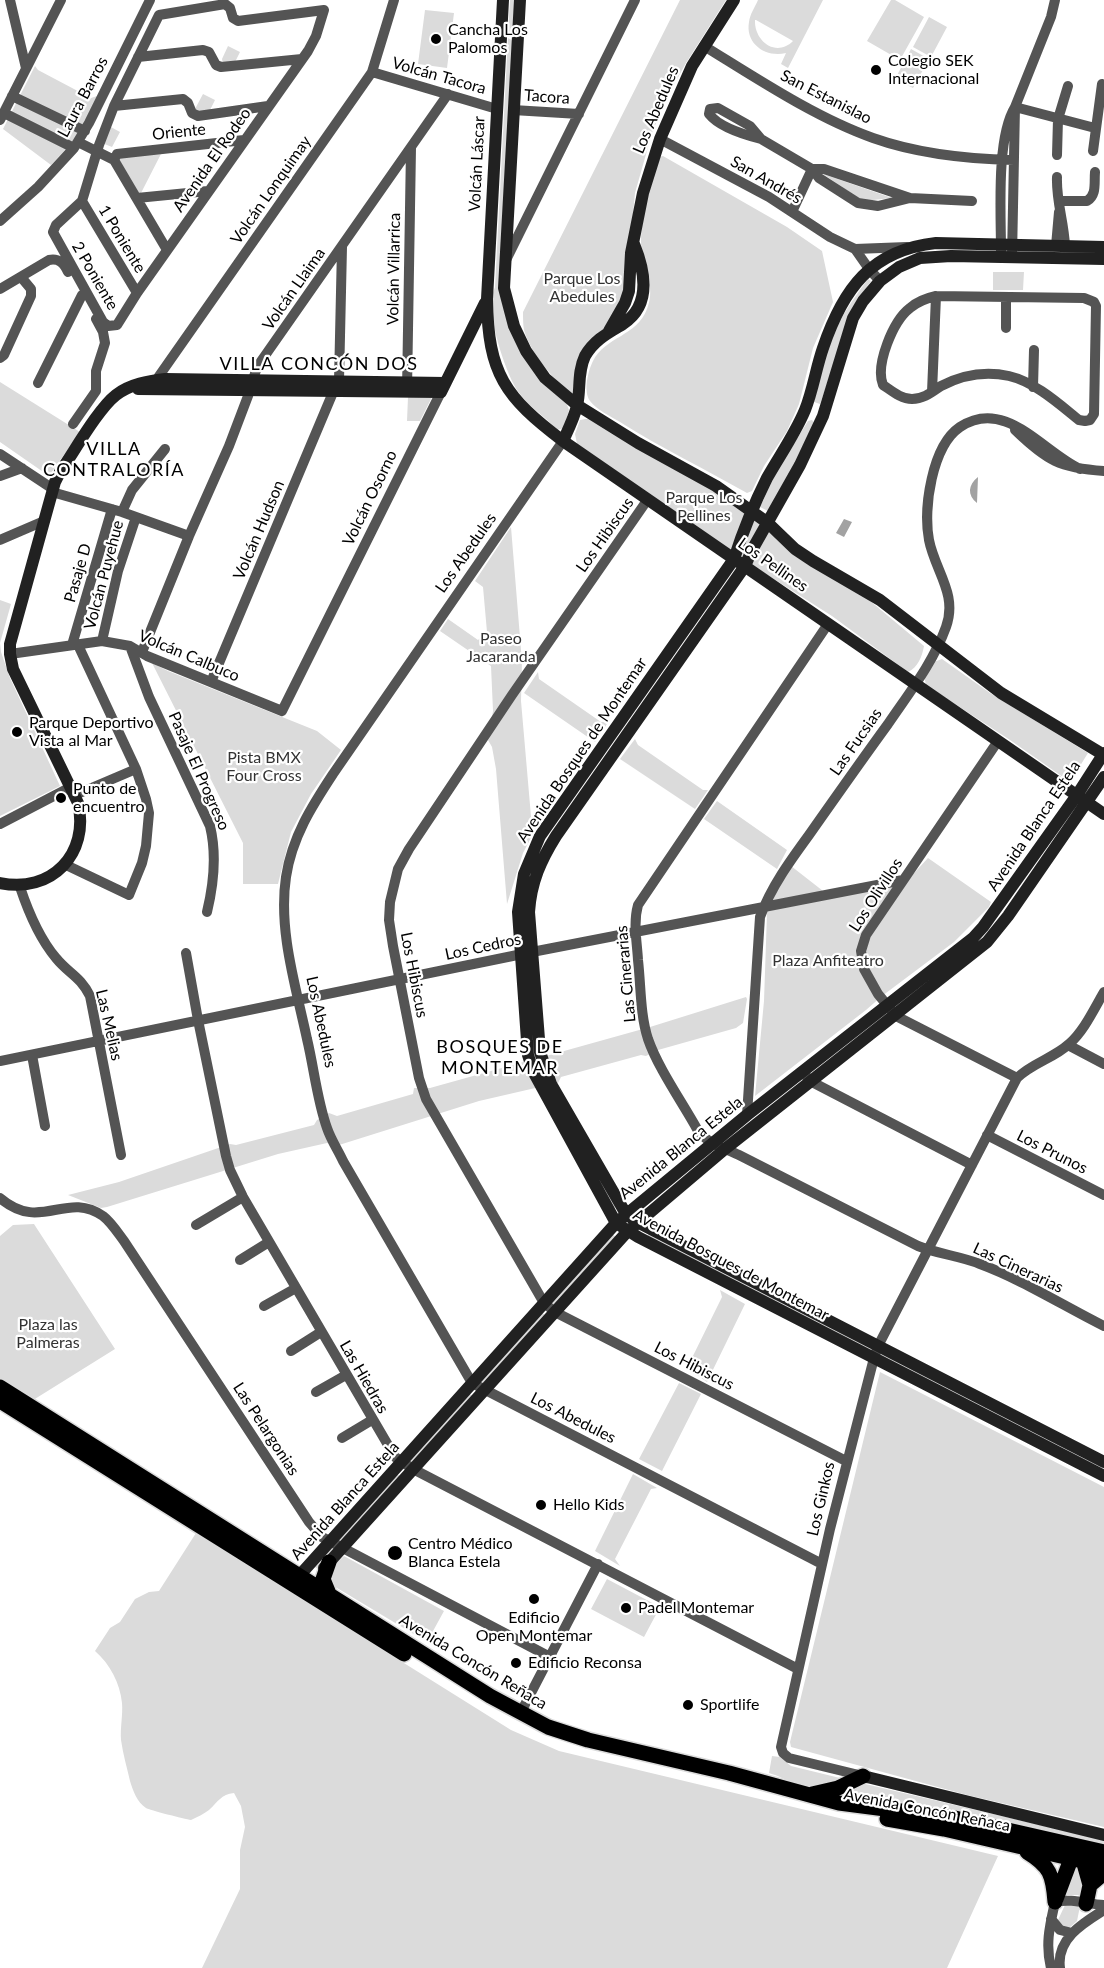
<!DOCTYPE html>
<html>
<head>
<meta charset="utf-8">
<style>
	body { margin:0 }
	canvas { display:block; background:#fff }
</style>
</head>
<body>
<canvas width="1104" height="1968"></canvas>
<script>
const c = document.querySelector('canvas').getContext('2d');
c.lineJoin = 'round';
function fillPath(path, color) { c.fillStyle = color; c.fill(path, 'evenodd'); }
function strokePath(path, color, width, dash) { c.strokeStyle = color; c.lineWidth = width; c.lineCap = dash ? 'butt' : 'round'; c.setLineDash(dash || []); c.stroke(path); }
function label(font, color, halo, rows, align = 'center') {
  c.font = font + ' Lato,sans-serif'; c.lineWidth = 4.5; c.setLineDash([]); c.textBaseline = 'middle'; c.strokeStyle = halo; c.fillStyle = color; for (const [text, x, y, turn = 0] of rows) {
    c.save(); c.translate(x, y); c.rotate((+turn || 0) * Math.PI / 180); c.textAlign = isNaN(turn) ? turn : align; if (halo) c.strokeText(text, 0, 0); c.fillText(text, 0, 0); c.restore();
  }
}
fillPath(new Path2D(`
	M510,0H516L513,35L508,32Z
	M680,0H726L686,63L665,101L652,133L635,193L627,279L613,322L593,339L574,399C556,380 532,357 524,330C523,325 523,317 523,312Z
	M758,0H823L788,68L781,64L786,53C766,58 745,44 749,22C750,14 755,7 758,0ZM755,20H756L793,41C776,58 754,41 755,20Z
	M891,0H895L924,17L900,60L867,41Z
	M425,10L454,13L447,68L418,64Z
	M929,17L947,27L931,57L913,47Z
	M508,38L513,41L500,284L524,358L547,387L566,402L569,410L564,428L557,430C546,417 531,409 520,394C506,377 490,322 491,300C491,296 494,291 495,287Z
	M228,46L240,52L235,62L223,64L222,59Z
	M911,49L929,59L913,88L895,79Z
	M35,66L38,70L91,98L97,96L77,137L51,165L3,129Z
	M203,94L215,100L210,110L199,113L195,109Z
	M109,126L120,132L112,147L102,143Z
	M100,148L119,157L161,154L141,193L138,194Z
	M663,156L787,227L822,251L833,302L813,348L799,404L787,431L764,466L752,491L747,493C705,469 661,448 620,422C610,416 597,410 590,401C583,391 588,371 593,361C605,337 637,336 647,309C657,285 641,265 641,242C641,218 651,180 659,157Z
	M823,174L892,198L863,201Z
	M993,272H1024L1023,290H993Z
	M868,279L871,281L856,303L820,404L814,402C820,376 825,349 837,326C846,309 857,294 868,279Z
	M0,382L80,432L49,476L0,442Z
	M408,397H432L420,421H407Z
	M591,418L717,491L774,536L863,595L924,646C922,657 918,667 908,672L832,616L755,567L577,444L575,434L580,420Z
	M812,420L815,424L770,512L760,507L777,471L808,421Z
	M511,527L522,662L521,701L532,828H536L523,853L507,904L496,769L492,747L488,740L493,711L491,666L440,631L448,619L478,640L487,632L483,587L475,581Z
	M0,600L11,604L0,643L1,652L10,678L60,786L0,816Z
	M942,659L990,693L1088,753L1070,782L1010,740L926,685L924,676L931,663Z
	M152,663L168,671L317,731L341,750L311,794L291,832L278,884H243V843Z
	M538,672L539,679L601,722L609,721L595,742L524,693Z
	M635,739L638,745L703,790H708L695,809L620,759Z
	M717,801L787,850L777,869L704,819Z
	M928,858L991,902L989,907L954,942L882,996L866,1010L755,1096L764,1001L767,913L771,893L791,866L832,898L904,884Z
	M527,964L539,1058L650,1027L746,997L747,999L743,1023L736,1028L658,1050L646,1056L641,1055L561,1077L558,1083L548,1085L616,1206L613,1209L544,1086L479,1101L339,1145L327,1143L278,1154L107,1207L101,1208L68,1195L119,1182L230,1144L236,1145L314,1125L317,1120L329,1113L337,1116L413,1094L414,1088H430L534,1059Z
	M34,1224L115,1349L30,1402L0,1378V1236L13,1225Z
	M611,1233L616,1237L553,1306L549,1302Z
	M648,1233L1104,1466V1471L648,1237Z
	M720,1290L745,1304L707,1382L687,1368L722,1297Z
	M541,1312L545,1315L484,1384L480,1380Z
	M880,1372L1104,1487V1827L967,1795L791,1747L790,1742Z
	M679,1383L701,1394L662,1471L639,1459Z
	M468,1393L473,1396L412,1464L408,1461Z
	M397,1474L401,1477L318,1569L315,1567Z
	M633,1474L657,1488L651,1489L615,1559L620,1566L595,1551Z
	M196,1533L511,1730L559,1751L998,1856L947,1968H202L240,1889V1850L245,1827L241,1806L234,1793C221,1794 218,1802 209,1810C204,1814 197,1817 191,1820C185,1819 149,1810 146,1808C137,1802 133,1791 130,1781C127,1768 123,1754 121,1740C120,1728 123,1715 122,1703C120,1683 110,1664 95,1651L110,1628L120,1622L135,1599L149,1592L159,1591Z
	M344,1556L444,1611L427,1642L332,1585L334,1565Z
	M607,1579L660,1607L644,1637L591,1609Z
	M772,1756L780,1757L791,1766L848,1780C832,1786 810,1797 794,1785C785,1779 779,1776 769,1773Z
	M861,1783L1104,1840V1848L893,1801L827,1795Z
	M1071,1867H1078L1085,1889L1083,1895H1066L1064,1892Z
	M1065,1905L1080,1906L1077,1921L1068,1929L1062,1928L1058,1920Z`), '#dbdbdb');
fillPath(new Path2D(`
	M978,477L977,503C967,495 968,485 978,477Z
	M844,519L852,522L844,537L836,533Z`), '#a2a2a2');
const primary = new Path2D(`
	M0,1387L490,1696L548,1727L588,1740L729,1773L839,1803L955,1818L1104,1852
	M0,1401L404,1654
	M329,1562L323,1579L330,1596
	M812,1794L838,1788L863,1776
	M887,1819L944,1829L1104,1866
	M1027,1852C1050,1866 1053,1875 1055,1902
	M1081,1853L1090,1885
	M1056,1899L1071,1859L1076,1852
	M1086,1904L1090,1885L1104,1873`);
strokePath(primary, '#dbdbdb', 18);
strokePath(new Path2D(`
	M10,0L26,68
	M225,4L230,8L233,18L238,21L324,10L316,36L308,51L137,293L117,325L108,326L103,322L53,232L56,225L82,201L99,145L114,106L159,15Z
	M704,46C756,78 816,118 873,138C918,154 967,159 1014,160
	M138,57L203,50L209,52L216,65L221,67L302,59
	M372,72L497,109
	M12,96L85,131
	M114,106L183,99L188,103L192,113L198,116L268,106
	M1015,107L1095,128
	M513,110L579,114
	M4,113L74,148
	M0,120L61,0
	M660,139L769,197L830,237L855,249L869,269L880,281
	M761,139C745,135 720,128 709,114L710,109L718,108L750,126L761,139L812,169L819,178L858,203L878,206L910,198
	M78,142L114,160
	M1093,151L1102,84
	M117,154L244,140
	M117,154L114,160L167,250
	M1057,155L1058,119L1068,86
	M1057,177C1056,201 1064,222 1065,246
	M137,198L208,191
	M82,201L137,293
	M1059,201H1087C1097,195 1094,183 1095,172
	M792,212L812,169H824L910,198L972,201
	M0,221L38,187L74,148L89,123L150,0
	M1056,246L1059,212
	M855,249L907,247
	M1001,251C1001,213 996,138 1015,107L1051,17L1055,0
	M1012,257L1015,107
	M506,260L635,0
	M0,289L49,260C59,258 64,263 68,272
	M936,296L1084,298L1094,302L1096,306L1094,414L1090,420L1085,421L1079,420C1059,404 1035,382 1009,376C986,371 962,375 941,386C932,392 924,399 912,399C901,399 892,391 883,385C875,365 893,321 910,308C918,301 927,298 936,296Z
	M1006,328V298
	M0,358L4,355L31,296V289L21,277
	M339,381L342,247
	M38,383L82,295
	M157,385L159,376L372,72L394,0
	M1033,387L1034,350
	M407,390L411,148
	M932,392L936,296
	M73,424L96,391V371L105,343L103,332L96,319
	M1015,430C1047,461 1060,468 1104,471
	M563,441L333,774C312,806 292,837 286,877C278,930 296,987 307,1039C314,1068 317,1100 327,1128C331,1140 338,1150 343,1161L472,1383L822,1564
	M0,454L53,489
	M0,476L22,468
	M52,492L122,512L189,536
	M648,499L512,695L409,849L398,869L390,902L389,920L393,946L419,1078L426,1099L544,1303L555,1312L846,1461
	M122,512L132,490L165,449
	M0,540L44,521
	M828,624L638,905C633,923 637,942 638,960C641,986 640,1014 648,1039C658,1068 682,1102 697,1129C708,1145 723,1147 739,1155L918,1246C938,1254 960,1256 980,1264C1021,1279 1064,1306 1104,1326
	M102,641L118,571L136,517
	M72,645L112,509
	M130,646L149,697L210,826C217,855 214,883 207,912
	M142,652L189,536L229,446L248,396L257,367L448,94
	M10,654L102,641L130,646L147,656L282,711L441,392
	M211,682L334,390
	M998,741L866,935L861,951L864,969L878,994L896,1016L1017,1078
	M75,795L136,769
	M0,824L71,787
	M64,864L129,895L142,863L146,846L149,813L146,799L136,769L78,645
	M20,887C28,911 39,938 56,958C69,974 80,976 90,996L121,1155
	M186,953L198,1020L226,1156L230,1170L243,1197L395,1457L413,1469L798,1669
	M1068,1045L1104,1064
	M32,1055L45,1126
	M0,1061L532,952L903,880
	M806,1076L812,1082L972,1165
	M747,1115L760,917C771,887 790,861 809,835C835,798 861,761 888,724C909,693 933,663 946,627C958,594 935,571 929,540C923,508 932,446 960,427C1005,397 1042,451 1080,469
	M987,1135L1104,1195
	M0,1198C41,1233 66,1190 103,1216C111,1222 118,1233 124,1241L309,1522L322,1537L550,1657
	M196,1225L243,1197
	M240,1260L269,1242
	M264,1306L296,1288
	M291,1351L321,1332
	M316,1392L346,1375
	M342,1438L372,1420
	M520,1714L598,1564
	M863,1776L789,1758L783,1753L781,1747L830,1529L874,1358L878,1346L1017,1078C1032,1063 1054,1058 1069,1044C1084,1031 1094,1009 1104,992
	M1051,1919L1060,1930L1072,1933
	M1051,1968C1045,1944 1050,1925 1055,1902C1072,1898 1087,1904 1104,1905
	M1060,1968C1056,1939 1083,1923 1104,1910`), '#545454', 10);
strokePath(new Path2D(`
	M503,0L487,299C488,374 505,397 563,441L1104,814
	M520,0L504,288L514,326L526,351L545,378L577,405L638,443L716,486L768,523L795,549L813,561L880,600L1001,693L1104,755
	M1104,247L936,243C871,250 843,289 823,348C816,368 813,390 805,410C795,434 780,455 767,478C754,504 743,531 734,559L540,836L524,874L518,912L528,1055L533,1071L616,1223L638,1237L1104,1476
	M1104,259L951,256L920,258L899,267L880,281L863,301L853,318L823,416L800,465L752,550L745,566L556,836C541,860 531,882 529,912L540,1052L551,1084L626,1214L637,1222L1104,1462
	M609,331L625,303L629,291L631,253L643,193L660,139L692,66L734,0
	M138,389L441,392L485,303
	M563,441C568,430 574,418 577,406C581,389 577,373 585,356C594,340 608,333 623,324C652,305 645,271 634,244
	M0,883C51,894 90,854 78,803L13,669L10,654V644L55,482L60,472C74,452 98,409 116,395C130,384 149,381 165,379L445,383
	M324,1568L627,1232L725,1149L987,942L1008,916L1104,777
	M299,1584V1576L308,1566L616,1223L747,1115L973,938L983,927L1077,795L1104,753
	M863,1776L1104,1835`), '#212121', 12);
strokePath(primary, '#000', 15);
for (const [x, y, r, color] of [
	[436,39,6,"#000"],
	[876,70,6,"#000"],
	[17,732,6,"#000"],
	[61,798,6,"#000"],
	[541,1505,6,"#000"],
	[395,1553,8,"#000"],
	[534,1599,6,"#000"],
	[626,1608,6,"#000"],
	[516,1663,6,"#000"],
	[688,1705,6,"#000"]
]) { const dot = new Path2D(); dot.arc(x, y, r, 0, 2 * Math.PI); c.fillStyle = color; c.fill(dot); strokePath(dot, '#fff', 2); }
label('16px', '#000', '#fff', [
	["Cancha Los",448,30],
	["Palomos",448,48],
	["Colegio SEK",888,61],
	["Internacional",888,79],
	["Parque Deportivo",29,723],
	["Vista al Mar",29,741],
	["Punto de",73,789],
	["encuentro",73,807],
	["Hello Kids",553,1505],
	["Centro Médico",408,1544],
	["Blanca Estela",408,1562],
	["Padel Montemar",638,1608],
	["Edificio",534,1618,"center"],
	["Open Montemar",534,1636,"center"],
	["Edificio Reconsa",528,1663],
	["Sportlife",700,1705]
], 'left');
label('16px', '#000', '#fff', [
	["Volcán Tacora",439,76,16],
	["Laura Barros",83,97,-62],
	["Tacora",547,97,4],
	["San Estanislao",826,97,27],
	["Los Abedules",656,110,-67],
	["Oriente",179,132,-6],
	["Avenida El Rodeo",212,160,-55],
	["Volcán Láscar",477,164,-87],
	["San Andrés",766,180,30],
	["Volcán Lonquimay",271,190,-55],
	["1 Poniente",122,239,59],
	["Volcán Villarrica",394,269,-89],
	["2 Poniente",95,276,60],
	["Volcán Llaima",294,289,-55],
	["Volcán Osorno",370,498,-64],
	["Volcán Hudson",259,530,-67],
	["Los Hibiscus",605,535,-55],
	["Los Abedules",466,553,-55],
	["Los Pellines",773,565,35],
	["Pasaje D",78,573,-74],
	["Volcán Puyehue",104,575,-75],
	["Volcán Calbuco",189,656,23],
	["Las Fucsias",856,742,-55],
	["Avenida Bosques de Montemar",582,750,-56],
	["Pasaje El Progreso",199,771,66],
	["Avenida Blanca Estela",1034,826,-56],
	["Los Olivillos",876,895,-57],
	["Los Cedros",483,947,-12],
	["Las Cinerarias",626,974,-95],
	["Los Hibiscus",414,975,79],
	["Los Abedules",321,1022,78],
	["Las Melias",109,1025,77],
	["Avenida Blanca Estela",681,1148,-39],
	["Los Prunos",1052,1152,27],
	["Avenida Bosques de Montemar",731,1265,28],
	["Las Cinerarias",1018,1268,25],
	["Los Hibiscus",694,1366,27],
	["Las Hiedras",364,1377,60],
	["Los Abedules",573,1418,27],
	["Las Pelargonias",266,1429,57],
	["Los Ginkos",821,1499,-77],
	["Avenida Blanca Estela",345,1501,-48],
	["Avenida Concón Reñaca",473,1662,31],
	["Avenida Concón Reñaca",927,1810,11]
]);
label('16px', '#323232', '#fff', [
	["Parque Los",582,279],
	["Abedules",582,297],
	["Parque Los",704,498],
	["Pellines",704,516],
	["Paseo",501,639],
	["Jacaranda",501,657],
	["Pista BMX",264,758],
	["Four Cross",264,776],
	["Plaza Anfiteatro",828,961],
	["Plaza las",48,1325],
	["Palmeras",48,1343]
]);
c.letterSpacing = '1.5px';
label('18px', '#000', '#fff', [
	["VILLA CONCÓN DOS",319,364],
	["VILLA",114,449],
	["CONTRALORÍA",114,470],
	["BOSQUES DE",500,1047],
	["MONTEMAR",500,1068]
]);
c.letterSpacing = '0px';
</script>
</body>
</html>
